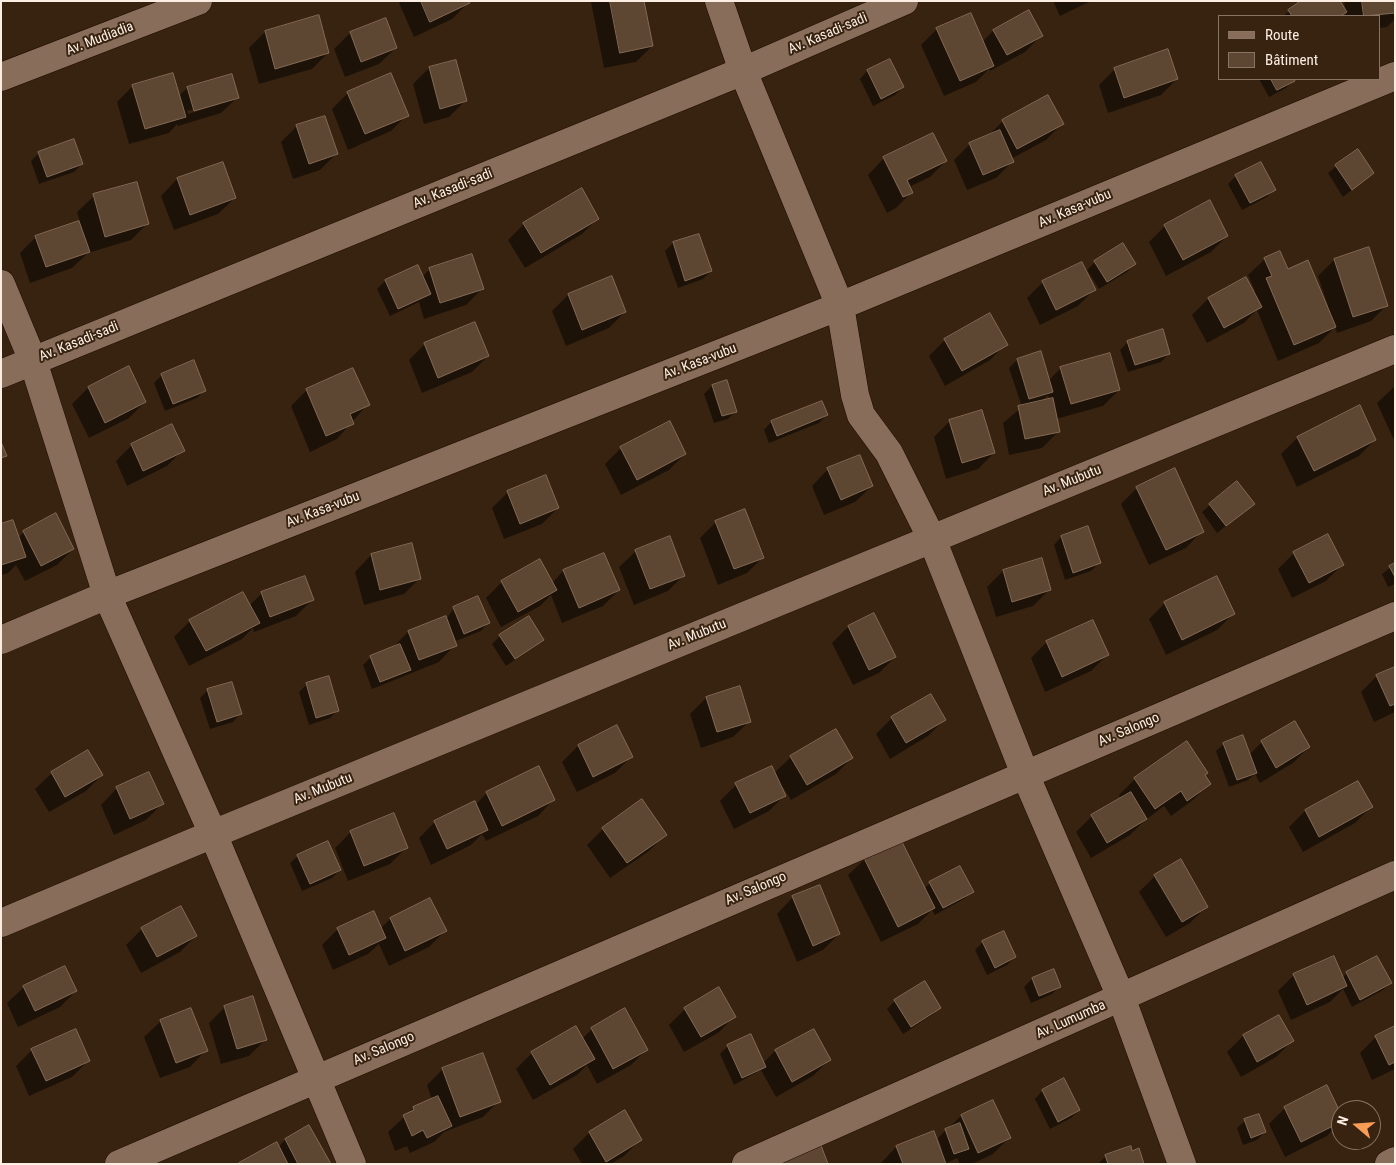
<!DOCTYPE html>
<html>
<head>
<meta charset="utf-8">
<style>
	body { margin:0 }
	#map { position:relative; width:1396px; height:1165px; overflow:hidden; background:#382310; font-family:"Roboto Condensed",sans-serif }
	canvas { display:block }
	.frame { position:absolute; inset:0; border:2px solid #fdeee3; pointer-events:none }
	.legend { position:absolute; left:1218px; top:15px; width:162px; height:65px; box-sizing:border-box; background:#382310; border:1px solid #877464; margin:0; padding:6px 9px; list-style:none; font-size:15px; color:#fdeee3 }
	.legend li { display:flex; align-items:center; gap:10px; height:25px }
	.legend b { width:25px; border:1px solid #877464 }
	.north { position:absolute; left:1331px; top:1100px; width:50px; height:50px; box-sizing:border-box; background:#382310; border:1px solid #877464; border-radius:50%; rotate:288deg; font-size:14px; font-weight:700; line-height:20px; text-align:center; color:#fdeee3 }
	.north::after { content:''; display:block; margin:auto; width:18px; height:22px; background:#fd9d55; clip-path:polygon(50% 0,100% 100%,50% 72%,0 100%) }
</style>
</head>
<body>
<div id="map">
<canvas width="1396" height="1165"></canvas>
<div class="frame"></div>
<ul class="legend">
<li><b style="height:6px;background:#886e5a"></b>Route</li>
<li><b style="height:14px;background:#5d4632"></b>Bâtiment</li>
</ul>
<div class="north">N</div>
</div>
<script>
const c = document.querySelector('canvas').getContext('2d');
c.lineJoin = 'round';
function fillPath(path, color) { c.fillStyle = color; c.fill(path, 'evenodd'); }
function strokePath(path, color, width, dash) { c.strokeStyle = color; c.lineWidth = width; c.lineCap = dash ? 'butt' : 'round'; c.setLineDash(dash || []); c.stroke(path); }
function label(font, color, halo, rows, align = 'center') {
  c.font = font + ' "Roboto Condensed",sans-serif'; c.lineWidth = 4; c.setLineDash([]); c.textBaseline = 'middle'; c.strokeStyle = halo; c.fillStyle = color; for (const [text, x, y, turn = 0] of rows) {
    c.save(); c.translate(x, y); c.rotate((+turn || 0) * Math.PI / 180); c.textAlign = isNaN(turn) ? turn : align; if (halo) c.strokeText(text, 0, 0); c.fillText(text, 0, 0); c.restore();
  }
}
fillPath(new Path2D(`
	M401,1H468V3L452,19L414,37L399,3Z
	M643,1L652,46L636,62L604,68L591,2Z
	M1053,1H1091L1060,16Z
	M1303,1L1345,12L1341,16H1283Z
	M1344,1H1395V19L1387,27L1380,28V16H1346Z
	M385,19L396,48L379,64L345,77L334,49L350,33Z
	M937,29L982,42L993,31L1041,36L1025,52L990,71L989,69L976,82L944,96L921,45Z
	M265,32L328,53L312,69L259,84L249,48Z
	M890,60L903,87L895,95L873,106L860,79L867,71Z
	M455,62L465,101L449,117L424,124L413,84L429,68Z
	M1115,69L1177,79L1161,95L1108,113L1099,85Z
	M1259,79H1293L1294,80L1286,88L1269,97Z
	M133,86L179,96L187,88L238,97L221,113L178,126L177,124L169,133L129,144L117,102ZM220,102V104L188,114L187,111Z
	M348,93L407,115L391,131L348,150L332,109Z
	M1003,121L1062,124L1046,140L1011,159L1012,162L996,178L967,190L954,160L970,144L987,137Z
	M297,126L336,154L320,170L293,179L281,142Z
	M1357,150L1373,173L1343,197L1328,173Z
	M39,153L82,164L74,172L39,184L31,161Z
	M884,158L946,161L930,177L909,187L912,192L896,208L887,213L868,175Z
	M222,163L235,198L218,214L174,230L161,196L177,179Z
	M1236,176L1274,189L1267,197L1242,210L1228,184Z
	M94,196L147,224L131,240L88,253L72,268L30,283L20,253L36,237L80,222L77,212Z
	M598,218L582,234L525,268L508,240L524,224Z
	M1165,226L1227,236L1211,252L1166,276L1149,242Z
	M698,235L711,271L703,279L678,288L665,251L673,243Z
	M1122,244L1134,264L1127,272L1099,289L1087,270L1095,262Z
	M1265,259L1326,306H1328L1318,276L1334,260L1387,305L1371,321L1337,333L1335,327L1319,343L1278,361L1257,310L1244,323L1207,343L1192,315L1208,299L1253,293L1255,291L1248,275Z
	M417,267L422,277L430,269L482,289L466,305L424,319L419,302L390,316L377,289L385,281Z
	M1043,282L1094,290L1078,306L1040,325L1027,298Z
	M568,295L625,312L609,328L566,346L552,311Z
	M945,340L1006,344L990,360L945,386L929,356Z
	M1128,342L1169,354L1161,362L1128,372L1120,350Z
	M425,344L488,356L472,372L422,393L409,360Z
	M1017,360L1048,381L1061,368L1119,390L1103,406L1056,419L1058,432L1042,448L1009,455L1003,423L1022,407L1009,368ZM1048,395L1050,400L1041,402Z
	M162,375L205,390L197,398L165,411L154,383Z
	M712,386L736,411L728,419L714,423L704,394Z
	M1395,386V442L1377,403Z
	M88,388L145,402L129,418L89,438L72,404Z
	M307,390L368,404L337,439L310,452L291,406Z
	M827,415L819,423L769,443L764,430L771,422Z
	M950,421L994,453L978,469L946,479L934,437Z
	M1297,438L1375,440L1359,456L1297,487L1281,454Z
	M132,445L183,450L167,466L127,486L116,461Z
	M621,448L685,454L669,470L621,495L605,464Z
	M828,469L872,486L855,502L824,515L812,486Z
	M1137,488L1202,531L1186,548L1149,565L1121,504Z
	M508,492L558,508L542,524L504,539L492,508Z
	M1253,504L1217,533L1202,512L1210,505Z
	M716,522L763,557L747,573L718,585L700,538Z
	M1,525L18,538L24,532L73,549L57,565L25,581L16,565L8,573L1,575Z
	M1327,536L1342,565L1326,581L1292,598L1278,569L1294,553Z
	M1061,537L1099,563L1091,571L1065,580L1054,545Z
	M411,545L420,578L404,594L364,605L355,572L371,555Z
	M636,551L684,575L668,591L634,605L619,567Z
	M604,554L619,590L603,606L562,623L551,595L540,606L501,627L486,598L502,582L552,583L563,571Z
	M1041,560L1049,590L1033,606L996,617L987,587L1003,571Z
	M1395,564V584L1388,587L1382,574Z
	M262,593L312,600L296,616L254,632L253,628L242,639L189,666L174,637L190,621L249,606Z
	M1165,603L1233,614L1217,630L1166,655L1149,619Z
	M454,608L488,623L481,631L456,641L453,633H451L455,645L439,662L372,689L363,665L371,657L392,648L408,632L447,618Z
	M874,615L895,657L879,673L853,685L832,643L848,627Z
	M500,636L543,640L506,666L492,644Z
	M1047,642L1107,655L1091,671L1045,692L1031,658Z
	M1395,668V712L1374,722L1361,692L1377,676Z
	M307,684L338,710L330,718L309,725L299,692Z
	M208,690L240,714L233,722L210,729L200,698Z
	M706,698L750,721L733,737L701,748L690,714Z
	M892,718L944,720L928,736L890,759L876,734Z
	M616,727L631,757L615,773L577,792L562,762L578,746Z
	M1262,742L1309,747L1293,763L1260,783L1255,774L1248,780L1229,787L1216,751L1224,744L1249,755Z
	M791,757L852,758L836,774L791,800L783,787L781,788L785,795L769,811L734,829L720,801L736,785L774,773Z
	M52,773L102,775L86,791L49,812L35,789Z
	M1203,776L1209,784L1193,800L1171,816L1164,806L1143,822L1130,835L1091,858L1076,832L1092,816L1121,799L1119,795L1135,779Z
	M1358,783L1371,807L1355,823L1303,852L1289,827L1305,811Z
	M117,788L162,804L146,820L114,835L101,805Z
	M487,793L554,799L538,816L486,841L482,834L471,845L431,865L419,838L435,822L475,805Z
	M603,829L665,835L649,851L610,878L587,845Z
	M351,832L406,848L390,864L348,881L335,848Z
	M901,841L924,889L930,883L972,892L964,899L935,915L932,910L918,924L881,942L848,875L865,859Z
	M298,856L340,870L332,878L302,891L290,863Z
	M1155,876L1206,907L1190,923L1166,937L1139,892Z
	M793,897L839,934L823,950L797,962L777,914Z
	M390,919L445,931L429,947L389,966L379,944L368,954L333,970L322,945L338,929H380Z
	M142,929L196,936L180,952L141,973L126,945Z
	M983,942L1015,957L1007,965L987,975L975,950Z
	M1054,970L1060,986L1052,994L1031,1003L1024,987L1032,979Z
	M1347,973L1391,983L1383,990L1352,1007L1343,989L1330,1002L1291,1020L1278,991L1294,975L1342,978Z
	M24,987L76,991L60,1007L18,1027L7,1003Z
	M895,1001L940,1007L932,1015L903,1034L887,1009Z
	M225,1007L265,1040L249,1056L221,1064L209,1023Z
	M685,1009L734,1017L718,1033L684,1052L669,1025Z
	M625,1010L647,1049L631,1065L597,1084L587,1065L577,1075L533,1100L516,1069L532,1053L582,1039L592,1029Z
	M1279,1017L1292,1041L1276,1057L1241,1077L1227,1052L1243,1036Z
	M161,1021L206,1050L190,1067L160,1078L144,1037Z
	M1395,1028V1069L1372,1080L1360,1053L1376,1037Z
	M728,1046L763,1063L775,1051L829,1060L813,1076L776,1097L761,1070L734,1085L720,1054Z
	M32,1050L88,1061L72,1077L29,1096L16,1066Z
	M443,1069L499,1101L483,1117L444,1132L434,1142L410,1153L407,1146L395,1151L388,1132L414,1108L432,1100L427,1085Z
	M1063,1080L1079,1110L1071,1118L1050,1129L1035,1099L1042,1091Z
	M993,1101L1009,1138L993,1154L972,1164H960L957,1158L945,1164H880L896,1147L933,1133L940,1151L942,1150L938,1138L946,1130L961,1116Z
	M1285,1108L1341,1116V1122L1327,1136L1285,1157L1269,1124Z
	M624,1112L640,1140L624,1156L611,1164H582L573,1149L589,1133Z
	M1245,1121L1265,1132L1257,1140L1243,1145L1237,1128Z
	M309,1127L329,1164H240L278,1147L285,1140Z
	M1131,1152L1142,1164H1098L1106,1156Z`), '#0007');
const building = new Path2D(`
	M421,1H469L470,3L430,22Z
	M610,1H644L653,46L620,53Z
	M1301,1H1340L1347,12L1340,16H1292L1288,10Z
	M1362,1H1395V13L1364,16Z
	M1029,10L1043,36L1007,55L993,30Z
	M971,13L994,66L960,81L936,28Z
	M319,15L329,53L275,69L265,31Z
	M386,18L397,48L361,62L350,32Z
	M1168,49L1178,79L1124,98L1114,68Z
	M890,59L904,87L881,99L867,70Z
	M456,60L467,101L440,109L429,67Z
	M173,73L186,117L145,129L132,85Z
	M391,73L409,116L365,134L347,92Z
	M232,74L239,98L194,111L187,87Z
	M1271,79H1294L1295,81L1277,90Z
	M1048,95L1064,124L1017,149L1002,120Z
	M325,116L338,154L309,164L296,125Z
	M1000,130L1014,162L983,175L969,143Z
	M933,133L947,161L907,180L913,193L903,197L883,157Z
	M74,139L83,164L47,177L38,152Z
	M1358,149L1374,173L1352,190L1335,165Z
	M223,162L236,198L190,215L177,178Z
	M1261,162L1276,190L1250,203L1235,175Z
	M137,182L149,224L105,237L93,194Z
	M582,188L599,219L541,253L523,223Z
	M1210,200L1228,236L1183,260L1164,225Z
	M79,221L90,252L46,267L35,236Z
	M699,234L712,271L685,281L673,242Z
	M1123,243L1136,264L1107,282L1094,261Z
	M1369,247L1388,306L1353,317L1334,259Z
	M1280,251L1288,269L1308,260L1336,327L1294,345L1266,278L1272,276L1264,258Z
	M472,254L484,289L440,303L429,268Z
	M1082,262L1096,290L1056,310L1042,281Z
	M418,265L431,294L398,309L385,280Z
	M612,276L626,312L582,330L568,294Z
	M1246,277L1262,307L1224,328L1208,298Z
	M990,313L1008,345L962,371L944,339Z
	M475,322L489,356L438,378L424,343Z
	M1163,329L1170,354L1135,365L1127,341Z
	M1041,351L1053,392L1029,399L1017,359Z
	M1110,353L1120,390L1071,404L1060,367Z
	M194,360L206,391L173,404L161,374Z
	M129,366L146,402L105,423L88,387Z
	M353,368L370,405L350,414L354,424L326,436L306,389Z
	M727,380L737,412L722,416L712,385Z
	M1053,398L1060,432L1025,439L1018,406Z
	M822,401L828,415L777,436L771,421Z
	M1360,405L1376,440L1314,471L1297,437Z
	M982,410L995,453L962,463L949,420Z
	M670,421L686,454L637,480L620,447Z
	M172,424L185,451L143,471L131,444Z
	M1,442L7,456L1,458Z
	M860,455L873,486L841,500L827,468Z
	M1175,468L1204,532L1166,550L1136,487Z
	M546,475L559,508L520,524L507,491Z
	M1237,481L1255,504L1226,526L1209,504Z
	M745,509L764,558L734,569L715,521Z
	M56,513L74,549L41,566L23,531Z
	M13,520L26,557L1,565V524Z
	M1088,526L1101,563L1073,573L1061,536Z
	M1328,534L1344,565L1309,583L1293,552Z
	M670,536L685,576L650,589L635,550Z
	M412,543L421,579L380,590L371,554Z
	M604,553L620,590L579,608L563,570Z
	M1042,558L1051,590L1012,602L1003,570Z
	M540,559L557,590L518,612L501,581Z
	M1395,563V577L1389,566Z
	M305,576L314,600L270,617L261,592Z
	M1217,576L1235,614L1182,640L1164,602Z
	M243,592L260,623L206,651L189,620Z
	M478,596L490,623L464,634L453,607Z
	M874,613L896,657L869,670L848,626Z
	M446,616L457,646L419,660L408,631Z
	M529,616L544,640L515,659L499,635Z
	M1093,620L1109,655L1062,677L1046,641Z
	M400,644L411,670L380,682L370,656Z
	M1395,667V704L1390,706L1376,675Z
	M329,676L339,711L316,718L306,683Z
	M232,682L242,714L217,722L207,689Z
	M740,686L751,722L717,732L706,697Z
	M931,694L946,720L906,743L891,717Z
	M1295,721L1310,747L1276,768L1261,741Z
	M617,725L633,757L593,777L578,745Z
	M836,729L853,758L807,785L790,756Z
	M1243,735L1257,773L1237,780L1223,743Z
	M1187,741L1208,773L1205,775L1211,784L1187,801L1181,791L1155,809L1134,778Z
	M88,750L103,775L65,797L51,772Z
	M539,766L555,800L502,826L486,792Z
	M772,766L786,796L750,813L735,783Z
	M149,772L164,804L130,819L116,787Z
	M1358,781L1373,807L1319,837L1305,810Z
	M1131,792L1147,819L1107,843L1091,815Z
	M642,799L667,835L627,863L602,828Z
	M475,801L488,830L447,849L434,821Z
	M394,813L408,848L364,866L350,831Z
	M901,840L935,908L898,927L864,858Z
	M328,841L341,870L310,884L297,855Z
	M1181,859L1208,907L1182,922L1154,875Z
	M960,866L974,892L943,908L929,882Z
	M820,885L840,934L813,946L792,896Z
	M430,898L447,931L405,951L390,918Z
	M181,906L197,936L157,957L141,928Z
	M374,911L386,938L349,955L337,928Z
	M1004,931L1016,957L995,968L982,941Z
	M1334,956L1347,986L1307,1005L1293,974Z
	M1377,956L1392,983L1360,1000L1346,972Z
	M65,966L77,991L35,1011L23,986Z
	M1054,969L1061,987L1039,996L1032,978Z
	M925,981L941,1008L911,1027L894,1000Z
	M719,987L736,1017L701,1037L684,1008Z
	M253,996L267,1040L237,1049L224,1006Z
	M191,1008L208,1051L176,1063L160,1020Z
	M625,1008L648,1050L613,1069L591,1028Z
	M1279,1015L1294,1041L1257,1062L1243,1035Z
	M576,1026L595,1059L550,1085L531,1052Z
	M1395,1026V1062L1389,1065L1375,1036Z
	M76,1029L90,1061L46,1081L31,1049Z
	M814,1029L831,1060L792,1082L775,1050Z
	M751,1034L766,1067L742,1078L727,1045Z
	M483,1053L501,1102L460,1117L442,1068Z
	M1064,1078L1080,1110L1058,1122L1042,1090Z
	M1327,1085L1341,1114V1122L1301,1142L1284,1107Z
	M438,1096L452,1126L427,1138L423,1130L412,1136L403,1115L414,1110L413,1107Z
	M993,1100L1011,1138L978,1153L961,1115Z
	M625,1110L642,1140L606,1162L589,1132Z
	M1259,1114L1266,1132L1251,1138L1244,1119Z
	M960,1123L969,1149L954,1154L945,1129Z
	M309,1125L331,1164H298L285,1139Z
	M934,1131L946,1164H903L896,1146Z
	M819,1140L828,1164H761Z
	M277,1142L288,1164H240L239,1163Z
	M1131,1146L1132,1151L1139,1148L1144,1164H1108L1105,1155Z`);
fillPath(building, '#5d4632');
strokePath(building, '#836a55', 1);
const minor = new Path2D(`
	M719,1L743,71L840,306L855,395L861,415L889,453L932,539L1025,774L1121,997L1182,1164
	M1,77L198,1
	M1,284L33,361L107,595L213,834L352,1164
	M1,374L743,71L904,1
	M1,640L107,595L840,306L1395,76
	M1,923L213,834L1395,349
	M119,1164L1395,616
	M746,1164L1395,875
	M1389,1164L1395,1161`);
strokePath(minor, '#1f0b00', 29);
strokePath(minor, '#886e5a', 28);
label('14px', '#fdeee3', '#382310', [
	["Av. Kasadi-sadi",828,34,-23],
	["Av. Mudiadia",100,39,-21],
	["Av. Kasadi-sadi",453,189,-22],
	["Av. Kasa-vubu",1075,209,-23],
	["Av. Kasadi-sadi",79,342,-22],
	["Av. Kasa-vubu",700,362,-21],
	["Av. Mubutu",1072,481,-22],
	["Av. Kasa-vubu",323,510,-21],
	["Av. Mubutu",697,635,-22],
	["Av. Salongo",1129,730,-23],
	["Av. Mubutu",323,789,-22],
	["Av. Salongo",756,889,-23],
	["Av. Lumumba",1071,1020,-24],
	["Av. Salongo",384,1049,-23]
]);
</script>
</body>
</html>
